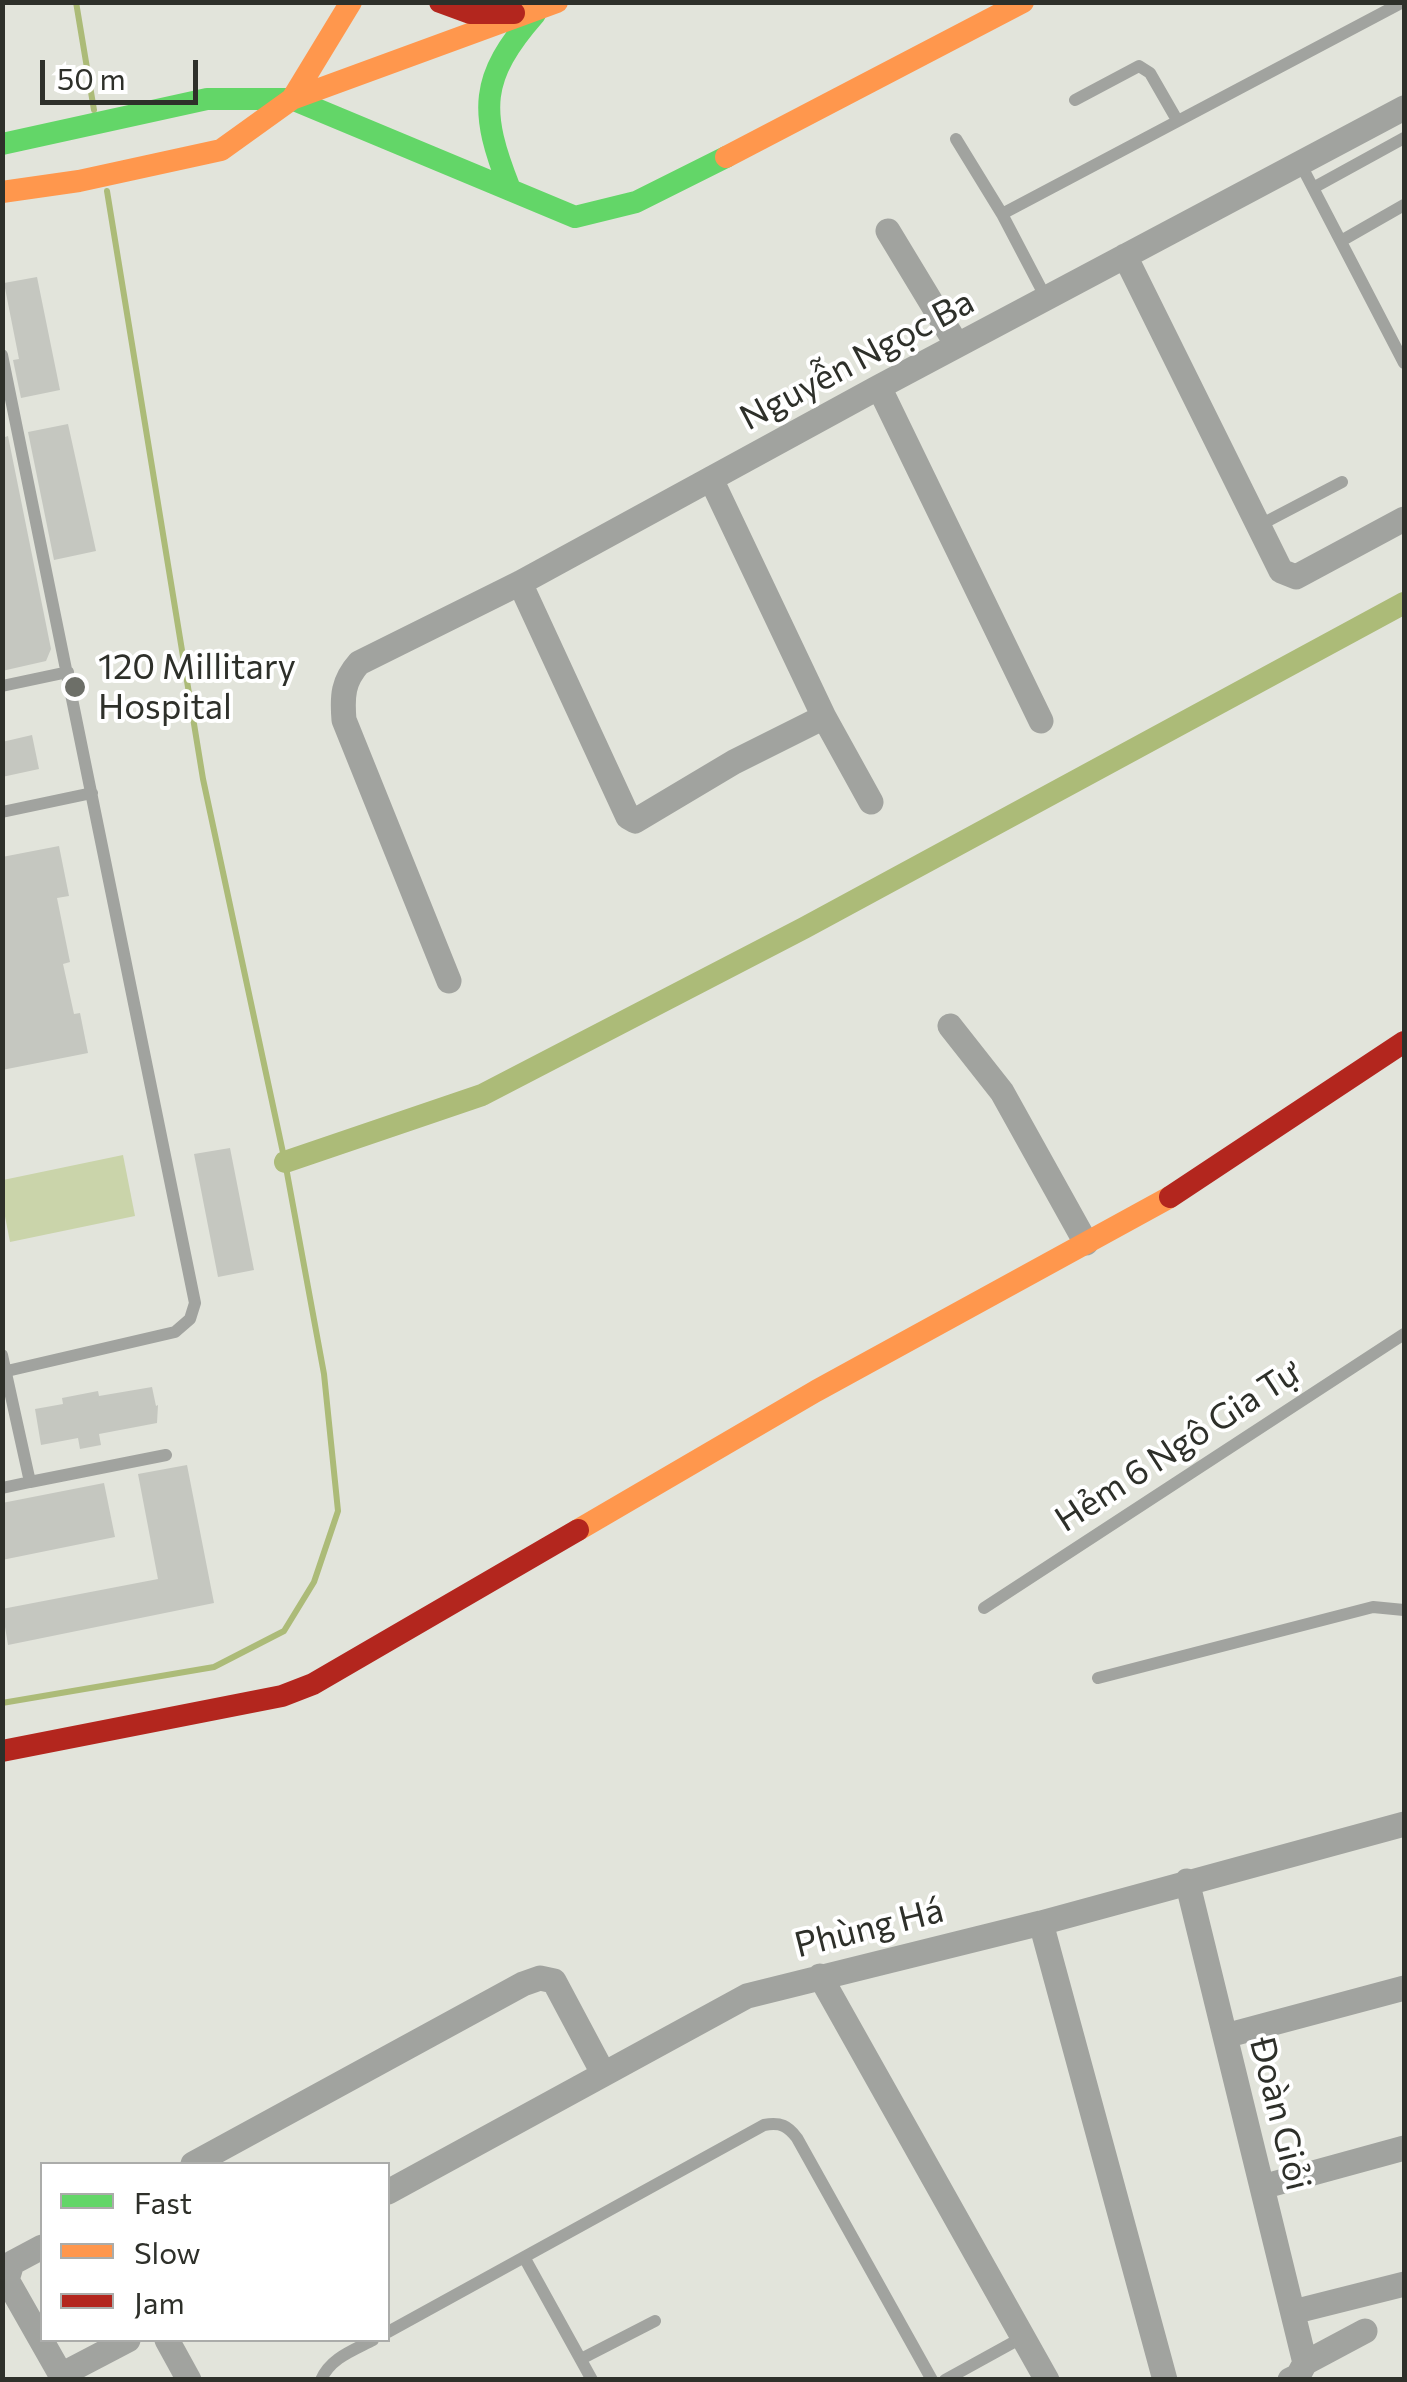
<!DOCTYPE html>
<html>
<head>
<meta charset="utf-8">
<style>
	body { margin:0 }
	#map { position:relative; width:1407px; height:2382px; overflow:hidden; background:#e2e4db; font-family:Commissioner,sans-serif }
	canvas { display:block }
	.frame { position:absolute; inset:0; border:5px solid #2e302a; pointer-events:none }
	.legend { position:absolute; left:40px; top:2162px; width:350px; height:180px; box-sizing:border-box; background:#fff; border:2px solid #abacaa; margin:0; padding:12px 18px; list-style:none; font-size:30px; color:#2e302a }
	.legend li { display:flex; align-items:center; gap:20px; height:50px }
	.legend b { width:50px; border:2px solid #abacaa }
	.scale { position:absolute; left:40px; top:60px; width:158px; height:45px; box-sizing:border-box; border:5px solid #2e302a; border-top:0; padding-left:12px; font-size:30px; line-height:35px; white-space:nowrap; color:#2e302a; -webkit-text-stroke:8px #fff; paint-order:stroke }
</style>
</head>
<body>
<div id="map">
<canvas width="1407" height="2382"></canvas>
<div class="frame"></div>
<ul class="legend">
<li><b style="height:12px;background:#63d668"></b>Fast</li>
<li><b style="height:12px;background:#ff974d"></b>Slow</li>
<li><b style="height:12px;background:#b3261e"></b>Jam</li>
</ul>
<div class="scale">50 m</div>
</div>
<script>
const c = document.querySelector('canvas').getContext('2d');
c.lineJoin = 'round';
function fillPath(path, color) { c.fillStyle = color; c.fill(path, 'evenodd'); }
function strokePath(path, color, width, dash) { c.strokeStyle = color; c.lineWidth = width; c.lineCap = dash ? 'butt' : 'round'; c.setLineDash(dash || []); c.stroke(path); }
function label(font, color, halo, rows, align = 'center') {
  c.font = font + ' Commissioner,sans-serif'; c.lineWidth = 8; c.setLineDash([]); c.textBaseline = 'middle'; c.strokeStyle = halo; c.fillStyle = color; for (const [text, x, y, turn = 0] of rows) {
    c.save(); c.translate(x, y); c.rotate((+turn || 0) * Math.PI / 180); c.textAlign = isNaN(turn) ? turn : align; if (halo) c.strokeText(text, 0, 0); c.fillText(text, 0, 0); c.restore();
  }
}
fillPath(new Path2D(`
	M123,1155L135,1216L10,1242L3,1206V1180Z`), '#cad4aa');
strokePath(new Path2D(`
	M76,2L94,110
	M2,1703L214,1667L284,1631L314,1582L338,1511L324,1374L285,1162L203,779L107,191`), '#acbb78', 6);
strokePath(new Path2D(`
	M285,1162L482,1095L804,928L1404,603`), '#acbb78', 22);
fillPath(new Path2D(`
	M37,277L60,390L21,398L13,360L19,359L4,283Z
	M68,424L96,551L54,560L28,432Z
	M8,436L51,649L46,661L2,671V438Z
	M32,735L39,769L2,777V742Z
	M59,846L69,896L57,898L70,962L63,964L74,1014L80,1013L88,1053L2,1070V857Z
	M230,1148L254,1270L218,1277L194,1154Z
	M152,1387L156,1406L158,1405L157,1423L99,1434L101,1445L80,1449L78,1438L41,1445L35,1409L63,1404L62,1398L98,1391L99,1396Z
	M187,1465L214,1603L8,1645L2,1609L158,1579L138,1474Z
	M104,1483L115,1537L2,1560V1503Z`), '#c5c7c0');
strokePath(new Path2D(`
	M1075,100L1139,66L1150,73L1177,120
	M956,139L1002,214L1046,298
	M1300,163L1404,363
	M1313,188L1404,138
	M1002,214L1403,2
	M1341,241L1404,205
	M2,355L195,1303L190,1319L175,1332L7,1371
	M1258,526L1342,482
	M2,686L68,672
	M2,812L92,793
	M2,1355L30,1482L166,1455
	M2,1488L30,1482
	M984,1608L1404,1334
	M1098,1678L1373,1607L1404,1610
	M524,2257L592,2380
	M388,2332L764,2125C781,2122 788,2126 797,2138L932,2380
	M581,2359L655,2321
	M321,2380C330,2358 354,2350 373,2340
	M945,2380L1023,2337`), '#a1a39f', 12);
strokePath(new Path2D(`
	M888,231L957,345
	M1125,256L1281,571L1296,577L1404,519
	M879,387L1041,721
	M711,479L824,717L871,802
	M520,583L628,817L635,821L734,762L824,717
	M449,981L344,720C342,696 343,681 359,663L520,583L879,387L1404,108
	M950,1026L1002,1092L1086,1243
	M1187,1881L1305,2363
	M1041,1923L1165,2380
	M820,1976L1047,2380
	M1225,2036L1404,1988
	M193,2164L523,1984L540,1978L554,1981L603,2073
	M1262,2187L1404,2148
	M388,2192L747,1996L1041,1923L1404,1824
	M42,2247L12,2263L7,2280L61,2375L128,2340
	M1293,2312L1404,2284
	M167,2340L189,2380
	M1290,2380L1298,2376L1305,2363L1365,2331`), '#a1a39f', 25);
strokePath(new Path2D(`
	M2,144L207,99H292L575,217L636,202L726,157
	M510,189C479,111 479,78 535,14`), '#63d668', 22);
strokePath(new Path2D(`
	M292,99L351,2
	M726,157L1023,2
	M2,192L79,181L221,150L292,99L557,2
	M578,1530L816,1391L1170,1197`), '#ff974d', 22);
strokePath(new Path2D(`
	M440,2L470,13H514
	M1170,1197L1404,1042
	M2,1751L282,1696L313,1684L578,1530`), '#b3261e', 22);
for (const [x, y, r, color] of [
	[75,687,12,"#6d6f68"]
]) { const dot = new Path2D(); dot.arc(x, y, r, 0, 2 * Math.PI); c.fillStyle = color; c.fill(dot); strokePath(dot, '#fff', 4); }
label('35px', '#2e302a', '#fff', [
	["Nguyễn Ngọc Ba",857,360,-28],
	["Hẻm 6 Ngô Gia Tự",1178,1446,-33],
	["Phùng Há",869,1928,-14],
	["Đoàn Giỏi",1280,2114,76]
]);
label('35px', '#2e302a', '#fff', [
	["120 Millitary",98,667],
	["Hospital",98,707]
], 'left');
</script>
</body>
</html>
